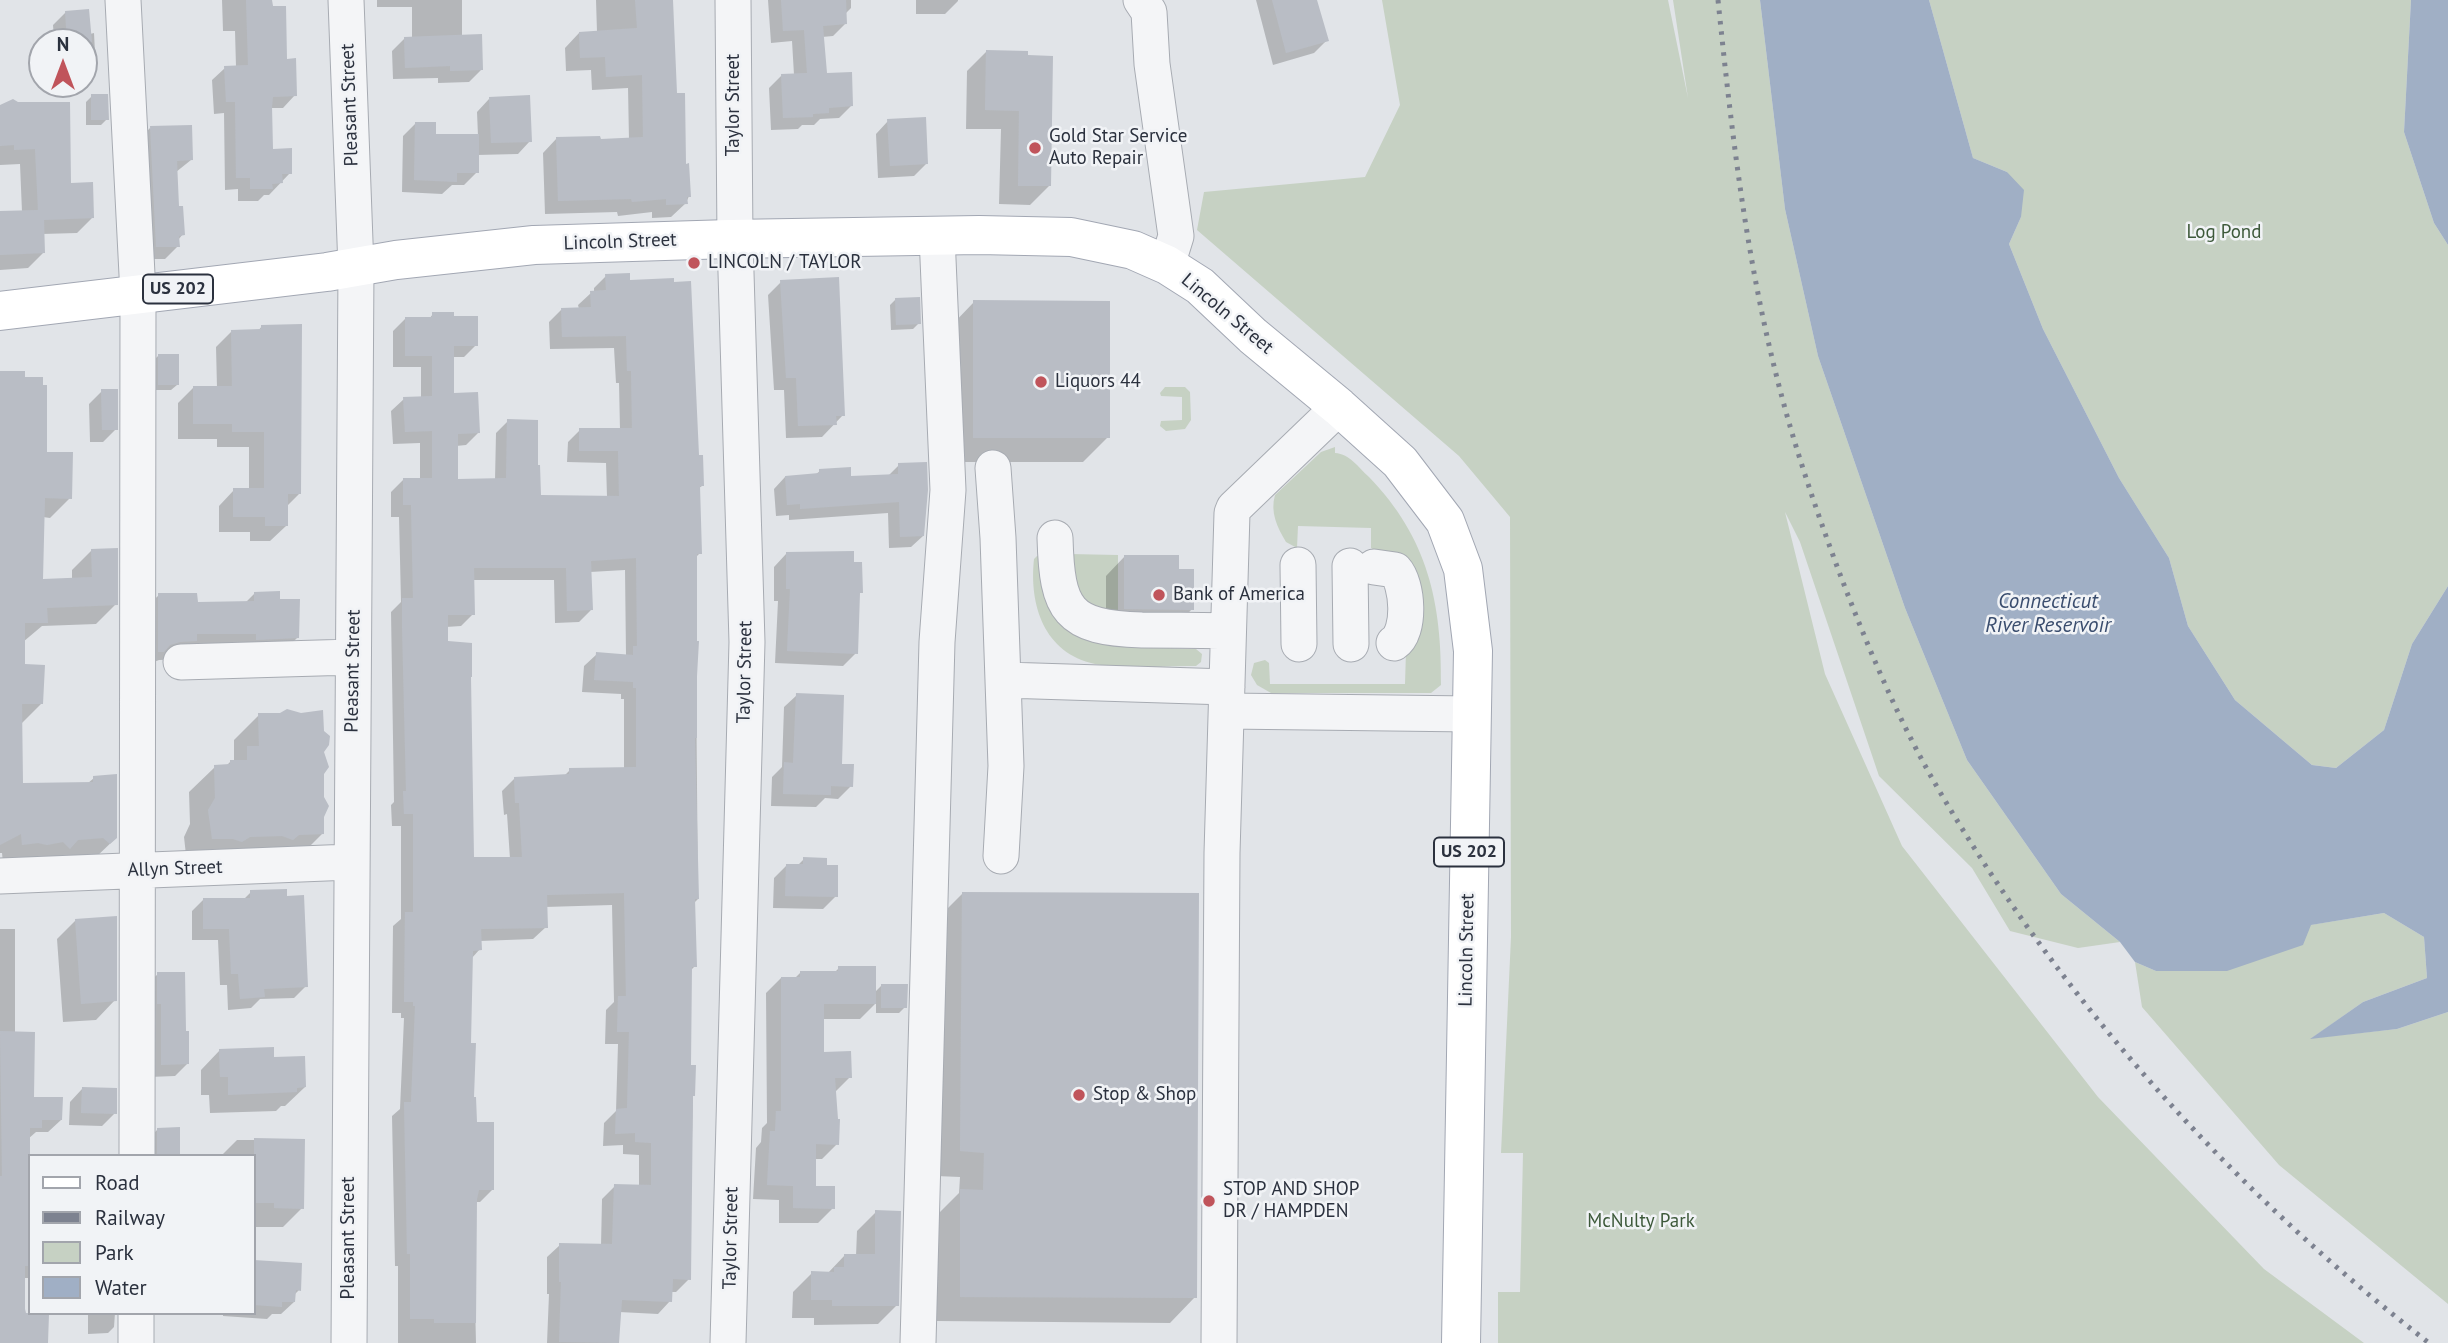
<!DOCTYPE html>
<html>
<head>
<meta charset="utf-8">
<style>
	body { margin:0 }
	#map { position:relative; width:2448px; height:1343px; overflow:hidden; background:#e1e4e8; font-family:"PT Sans",sans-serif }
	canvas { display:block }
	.legend { position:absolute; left:28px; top:1154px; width:228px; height:161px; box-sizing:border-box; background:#f1f3f6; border:2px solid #a2a5ac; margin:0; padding:9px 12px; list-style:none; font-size:21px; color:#2b313e }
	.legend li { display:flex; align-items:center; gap:14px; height:35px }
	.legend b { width:35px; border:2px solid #a2a5ac }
	.north { position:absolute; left:28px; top:28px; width:70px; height:70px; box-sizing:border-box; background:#f1f3f6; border:2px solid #a2a5ac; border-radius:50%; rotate:0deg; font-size:19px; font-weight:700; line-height:28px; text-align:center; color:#2b313e }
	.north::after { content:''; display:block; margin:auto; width:24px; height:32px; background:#c0545b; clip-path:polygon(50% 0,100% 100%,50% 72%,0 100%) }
</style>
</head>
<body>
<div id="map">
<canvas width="2448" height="1343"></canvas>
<ul class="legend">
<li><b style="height:9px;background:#fff"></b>Road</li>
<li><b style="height:9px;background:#7d8290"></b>Railway</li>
<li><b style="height:19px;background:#c6d1c3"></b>Park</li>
<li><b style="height:19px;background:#a0afc5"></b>Water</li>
</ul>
<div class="north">N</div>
</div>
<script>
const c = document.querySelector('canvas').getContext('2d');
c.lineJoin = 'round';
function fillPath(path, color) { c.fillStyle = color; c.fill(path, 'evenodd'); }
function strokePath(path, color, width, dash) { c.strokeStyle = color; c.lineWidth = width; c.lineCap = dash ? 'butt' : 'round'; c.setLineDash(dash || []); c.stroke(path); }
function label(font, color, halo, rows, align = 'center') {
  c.font = font + ' "PT Sans",sans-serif'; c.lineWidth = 5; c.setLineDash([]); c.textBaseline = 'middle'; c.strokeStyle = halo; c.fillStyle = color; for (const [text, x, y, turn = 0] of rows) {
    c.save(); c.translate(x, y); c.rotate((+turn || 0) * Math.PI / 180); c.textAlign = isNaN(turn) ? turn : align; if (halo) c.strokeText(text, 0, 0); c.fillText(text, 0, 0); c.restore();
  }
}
fillPath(new Path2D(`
	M1382,0H1668L1688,98L1673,0H1760L1785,209L1818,356L1905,608L1967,760L2061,894L2120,942L2078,948L2010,931L1972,868L1879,776L1800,542L1785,512L1825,674L1902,846L2098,1097L2264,1269L2364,1343H1498V1292H1520L1523,1153H1501L1511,937L1510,517L1459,456L1197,230L1204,192L1365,177L1400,105Z
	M1929,0H2411L2404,132L2434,223L2448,245V586L2412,644L2384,730L2336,768L2312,765L2235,700L2188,626L2169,558L2119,478L2043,329L2009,244L2021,217L2007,172L1973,158Z
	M1165,387H1185L1190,392L1191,420L1185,429L1166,431L1160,426L1161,421L1182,420V397L1161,396L1160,393Z
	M1335,447V453C1350,454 1358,467 1369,477C1428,538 1442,603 1441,685L1431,693H1271L1257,685L1251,675L1254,663L1265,660L1269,663L1270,684H1405L1406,651L1376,551L1371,548V528L1298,526L1297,548L1286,542C1277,527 1270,512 1275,495L1321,452Z
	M1069,554L1118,555V621L1081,604Z
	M1037,556L1041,557L1089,639L1112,646L1196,649L1202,654L1201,662L1196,666H1187C1157,666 1124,670 1095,664C1044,653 1029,605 1034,559Z
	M2384,913L2424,937L2427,978L2363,1002L2312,1038L2397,1029L2448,1012V1304L2279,1165L2142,1007L2135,962L2156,971L2310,925Z`), '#c6d1c3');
fillPath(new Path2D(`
	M1760,0H1929L1973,158L2007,172L2024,190L2021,217L2009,244L2043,329L2119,478L2169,558L2188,626L2235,700L2312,765L2336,768L2384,730L2412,644L2448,586V1012L2397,1029L2310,1039L2363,1002L2427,978L2424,937L2384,913L2311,925L2303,945L2227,971H2156L2135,962L2120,942L2061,894L1967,760L1905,608L1818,356L1785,209Z
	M2411,0H2448V245L2434,223L2404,132Z`), '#a0afc5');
fillPath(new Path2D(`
	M222,0H271L295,95L283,108H271V151L290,173L269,195H264L258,201H238V189L225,190L224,113L214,114L212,80L225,68L236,67L235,31H223Z
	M377,0H462V36L481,70L469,82L438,83V78L393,79L392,51L405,38H412V7H377Z
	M596,0H668L675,95L689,196L686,203L671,217L652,218V212L618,216L617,212L545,214L543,153L557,138L629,140L628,88L592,90L591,70L566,71L565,48L579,33L597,32Z
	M768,0H851V8L845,14V24L833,36L822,37L826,74L851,106L839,118L820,119L814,125H802L798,129L771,130L769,88L782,75H794L792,41L771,43Z
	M916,0H958V1L945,14H916Z
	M1256,0H1315L1327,40L1314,53L1273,65Z
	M66,12L90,34L94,33L95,52L84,63V42H50L54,38L53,25Z
	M986,52L1026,57L1049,186L1030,205L999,204L1001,129H966L967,71Z
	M92,96L107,119L101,125H86V102Z
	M489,99L530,141L518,154L477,155V172L464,185H452L442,194L402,192L403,136L415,124L434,136H478L477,112Z
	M0,105H4L69,185L92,218L77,233L42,234L43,253L28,268L0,270V213L22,212L20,164L0,165Z
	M888,121L926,164L914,176L878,178L876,134Z
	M150,128L191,160L176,172L177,208L183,234L178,240V246L165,259H144L138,141Z
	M606,276L697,457L702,486L699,488L700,553L695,558L698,899L694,903L695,966L690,971L689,1066L693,1095L689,1279L676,1292H671L670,1301L658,1314L619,1312L618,1343H547L549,1294H547V1257L560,1245L601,1246L602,1199L615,1186H639V1155L623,1154V1145L603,1146L604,1123L616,1111L618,1044H605L606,1010L614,1002L612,905L545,907L546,927L533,939L480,941V949L471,959L469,1045L472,1099L475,1123L493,1189L480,1202H476L474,1259L476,1343H398V1266H395L392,1116L400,1109L404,1018H401V1013H392L393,926L401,919V826H392L391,805L394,802L391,612L401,602L399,517H391V492L404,479H420V443L393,444L391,411L404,399L421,398V367H393V331L405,319H429L433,314L453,318L476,345L464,357H452V394L478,433L466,445L456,446V481L495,480L496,433L508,421L536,467L540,496L607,497L606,463L567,462L568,442L580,430H620L619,383H616L614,348L550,349L549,322L561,310L579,309L578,305L591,293L594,292V288ZM625,570L626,656L597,654L584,666L582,692L621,694V699H624V769L570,770L564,776L515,778L502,791L504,815L507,814L510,859H473L446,627L461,626L473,614L472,580H554L555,623L579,622L591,610L590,572Z
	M781,282L843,415L822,437L786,438L784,390H774L768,295Z
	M896,299L919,323L913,329L891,330L890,305Z
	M974,302L1108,437L1083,462H948L949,328Z
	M262,326L299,494L286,507V526L270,541H250V532H219V506L234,490H249V447H217V439H178V403L193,388H217L216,347L232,331H258Z
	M159,355L177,385L171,390H153V361Z
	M0,372L70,498L50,518L43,517L41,581L72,579V570L92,550L116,604L96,624L42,626L23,642V666L42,703L22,723L21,785L88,783L94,778L116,838L95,858L3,863L2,853H0Z
	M102,391L116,429L103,442H90L89,404Z
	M899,465L923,536L911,547L889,548L888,513L789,520V515L776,516L774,489L785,477L815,475L820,471L850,478L888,476Z
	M786,554L858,595L856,653L843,666L775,663L778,601H774V567Z
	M1125,556L1177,571L1192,609L1173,629L1106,627V576Z
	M255,593L278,601L297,638L278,657L159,660L149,664L139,614L159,595L196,604L245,603Z
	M797,695L851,786L838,799L825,798L816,807L771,806L772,777L782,767L784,707Z
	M259,715L322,752L323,833L297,859L187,864L184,837L190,824L189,792L215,767L226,766L231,761H234V740Z
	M804,859L825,866L836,896L823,909L773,908L774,878L786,866H797Z
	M251,892L306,986L294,998L260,999L251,1008L228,1010L227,985H220L218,940H192V911L204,899H244Z
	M962,894L1195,1297L1170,1323L935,1321L936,1216L959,1193L960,1177L936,1176L937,919Z
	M76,920L115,1000L96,1020L63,1022L57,939Z
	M0,929H15V1033L32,1098L61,1120L48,1132H36L28,1139L30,1278H23L25,1315L46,1343H0Z
	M839,968L874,993L881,986L905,1007L899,1013H876V1003L860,1019H822V1054L850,1077L835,1092L837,1144L822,1159H814V1187L833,1208L818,1223H779V1200L753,1199L756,1148L761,1142L762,1128L767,1123L766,993L781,978H795L801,972H835Z
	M158,974L188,1063L175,1076L149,1077L145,986Z
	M220,1050L273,1059L305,1087L285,1106H281L276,1111L210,1113L209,1095H201V1070Z
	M82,1089L115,1113L102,1126L69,1125L70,1102Z
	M158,1129L178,1156H145V1142Z
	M237,1140H303L302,1208L283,1227H255L254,1156H221Z
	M876,1212L897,1305L878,1324L814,1325V1318H792L793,1292L812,1273L827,1274L845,1255L856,1256L857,1231Z
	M254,1262L300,1264L299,1290L294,1295V1302L281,1314H272L267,1319L223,1316V1313H254Z
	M88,1313H115L114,1327L108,1333L88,1334Z`), '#0003');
fillPath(new Path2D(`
	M246,0H272L273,6H286L287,59L296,58L297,96L273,97L272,106L273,149L292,148V174H282L283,183L272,184L273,189H250V178H236L235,102H226L224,66L248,65Z
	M635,0H673L677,93H685L686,164L689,163L691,197H687L688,204L666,205V199L632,202L631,199L558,201L556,137L600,136L601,139L643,137L642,75L606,77L605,57L580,58L579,32L637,28Z
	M781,0H846L847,24L823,26L827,73L852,72L853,106L829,108V113L813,114V117L783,118L781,74L807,73L804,30L783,31Z
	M1272,0H1317L1329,41L1286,53Z
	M89,9L92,42H67L65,11Z
	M482,34L483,70L450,71V66L405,68L404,37Z
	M986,50L1028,51V55L1053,56L1051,186H1018L1019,111L985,110Z
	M91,94H108L109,120H91Z
	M530,95L532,142L491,143L489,97Z
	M13,99L18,102H70L71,183L93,182L94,218L44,220L45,253L0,255V211L38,210L35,149L14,150V145L0,146V105Z
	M926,117L928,164L890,166L887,119Z
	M415,122H436V134H479V173H457V182L414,180Z
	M192,125L193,160L177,161L179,206H183L185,235L179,236L180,247H156L150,126Z
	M630,273V280L674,278V282L691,281L699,455H703L704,486H700L702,554H697V641H699L697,676V738H695L699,899H695L697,967H692L691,1065H696L695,1096H693L691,1280L673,1279L672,1302L622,1300L619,1343L559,1342L561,1282H559V1243L612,1244L614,1184L651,1185V1143L635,1142V1133L615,1134L616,1109L627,1108L629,1032H617L618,996H626L624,893L547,895L548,928L481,929L482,950L473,951L471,1043H476L474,1097H476L477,1122H494V1190H479L477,1199L476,1323H434V1319H410V1254H407L404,1102H411L415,1006H413V1002H404L405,912H413V814H404L403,791H406L402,626V598H413L411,505H403V478H432V431L405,432L403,397L432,396V356H405V317H432V312H454V316H478V346H454V393L478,392L480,433L458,434V479L506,478L507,419L538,420V465H540L541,495L619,496L618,451H579V428H632L631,371H627L626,336L562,337L561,308L591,307L590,291L606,290L605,274ZM636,558L637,646H633V655L596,652L594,680L633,682V688H636V767L569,768V774L514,777L515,803H519L522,857H474L471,677H472V643L448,641V615H475L474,568H566L567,611L593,610L591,561Z
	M839,277L845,416H836L837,425L798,426L796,378H786L780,280Z
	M920,297L921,324L896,325L895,298Z
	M973,300L1110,301V438H973Z
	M302,324L301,494H288V526H265V517H233V488H264V432H232V424H193V386H232L231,330L261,329V325Z
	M158,354H179V385H158Z
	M0,371H25V377H43V385H47V452H73L72,499L45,498L43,579L92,577L91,549L118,548V605L47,608L48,623H25V664L45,665L43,704H22L23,783L93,782V776L117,774V838L110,844L103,838L78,840L70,849L63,842L47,845L38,843L22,845L21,834L0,845Z
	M101,389H118V430H102Z
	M927,462L928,490L924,536L900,537L899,502L800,509V504L787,505L785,476L819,473V469L851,467V476L898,474V463Z
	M854,551V562H862L863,593H860L858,654L787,651L790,589H786V552Z
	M1124,555H1179V569H1194V610L1124,609Z
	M280,591V599H300L299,638L256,640V634H197V641L180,642L170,645L164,652H158V593H197L198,602L254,601V592Z
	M796,693L844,695L842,764H854L853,787L831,786V795L783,794L784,762L793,763Z
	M287,709L301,713L323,710L324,731L330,736L329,745L324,752L329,767L324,774V797L329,806L324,817V834L299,835L293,840L282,836L250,837L242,842L233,839H212L208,810L215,798L214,765L230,764V760H247V746H259L258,713H280Z
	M803,857L827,858V865H838V897L785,896L786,864H803Z
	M287,889V896L304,895L308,987L264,989L265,997L240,999L238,974H231L229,929H203V898H250V890Z
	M962,892L1199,893L1197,1298L960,1297V1189L983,1190L984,1153L960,1151Z
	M117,916V1001L81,1004L75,919Z
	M838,966H876V1004H824V1052L851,1051L852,1078H835L838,1119H840L839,1145L816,1144V1186H835V1209L793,1208V1186L767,1185L770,1131H775L776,1111H781V977H800V971H838Z
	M157,972H185L186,1031H189V1064L161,1065V1004H157Z
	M881,984H908L907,1008H881Z
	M0,1031L35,1032L34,1097H63L62,1120H42V1128H30V1266H25V1309L26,1313L49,1314L48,1343H0V1176H2Z
	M274,1047V1057L305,1056L306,1087L297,1088V1092L228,1095V1077H220L219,1049Z
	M82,1087L117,1088V1114L81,1113Z
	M180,1127V1156H157V1128Z
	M254,1138L305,1139L304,1209L274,1208V1203H254Z
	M875,1210L901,1211L899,1306H832V1300H811V1271L834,1272V1267H844V1254H875Z
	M254,1260L302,1263L301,1291L296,1290L295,1302H282V1307L254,1305Z`), '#b9bdc5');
const minor = new Path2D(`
	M123,0L138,294L137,1156
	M346,0L356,268L349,1343
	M1141,0L1149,12L1152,64L1176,236L1167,265
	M993,468L998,538L1006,766L1001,856
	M1055,538C1057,610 1067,628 1142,630C1170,630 1199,630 1228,631
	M1298,565L1299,644
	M1350,566L1351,644
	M1374,567L1395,570C1408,584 1411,632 1394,643
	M181,662L353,657
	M1004,680L1227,687
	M1227,711L1472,714
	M0,876L351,862
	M136,1343V1313
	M728,1343L747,642L735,239L733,0
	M918,1343L937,642L948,490L937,236
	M1219,1343L1222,853L1232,513L1234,508L1339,407`);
const major = new Path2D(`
	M0,311L327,272L396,260L534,245L730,239L979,235L1071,237L1133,250L1167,265L1200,286L1253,336L1339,407L1400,462L1445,521L1463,569L1473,651L1461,1343`);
strokePath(minor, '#a7abb2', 37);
strokePath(major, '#a2a7b3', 40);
strokePath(minor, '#f4f5f7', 35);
strokePath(major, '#fff', 38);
strokePath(new Path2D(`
	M1718,0C1731,126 1745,251 1776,374C1793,443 1816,510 1841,577C1869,650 1900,724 1940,792C2065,1005 2234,1192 2429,1343`), '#7d8290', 5, [3.5, 7]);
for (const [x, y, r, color] of [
	[1035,148,7,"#c0545b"],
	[694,263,7,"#c0545b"],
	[1041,382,7,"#c0545b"],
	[1159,595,7,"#c0545b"],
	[1079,1095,7,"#c0545b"],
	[1209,1201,7,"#c0545b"]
]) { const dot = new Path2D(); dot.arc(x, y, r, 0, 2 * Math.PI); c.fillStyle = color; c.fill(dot); strokePath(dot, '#f1f3f6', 2.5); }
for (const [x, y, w] of [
	[178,289,70],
	[1469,852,70]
]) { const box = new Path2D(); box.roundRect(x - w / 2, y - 14.5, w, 29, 5); c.fillStyle = '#f1f3f6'; c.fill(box); strokePath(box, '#2b313e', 2); }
label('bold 18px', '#2b313e', null, [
	["US 202",178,289],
	["US 202",1469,852]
]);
label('19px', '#2b313e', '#f1f3f6', [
	["Pleasant Street",350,105,-92],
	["Taylor Street",734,105,-90],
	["Lincoln Street",620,242,-2],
	["Lincoln Street",1227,314,40],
	["Pleasant Street",353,671,-89],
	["Taylor Street",745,672,-89],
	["Allyn Street",175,869,-2],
	["Lincoln Street",1467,950,-89],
	["Pleasant Street",349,1238,-90],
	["Taylor Street",731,1238,-89]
]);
label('19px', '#2b313e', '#f1f3f6', [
	["Gold Star Service",1049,137],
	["Auto Repair",1049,159],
	["LINCOLN / TAYLOR",708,263],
	["Liquors 44",1055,382],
	["Bank of America",1173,595],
	["Stop & Shop",1093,1095],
	["STOP AND SHOP",1223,1190],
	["DR / HAMPDEN",1223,1212]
], 'left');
label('19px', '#3d593a', '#f1f3f6', [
	["Log Pond",2224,233],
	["McNulty Park",1641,1222]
]);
label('italic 21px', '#3a4d6e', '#f1f3f6', [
	["Connecticut",2048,602],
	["River Reservoir",2048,626]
]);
</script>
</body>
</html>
